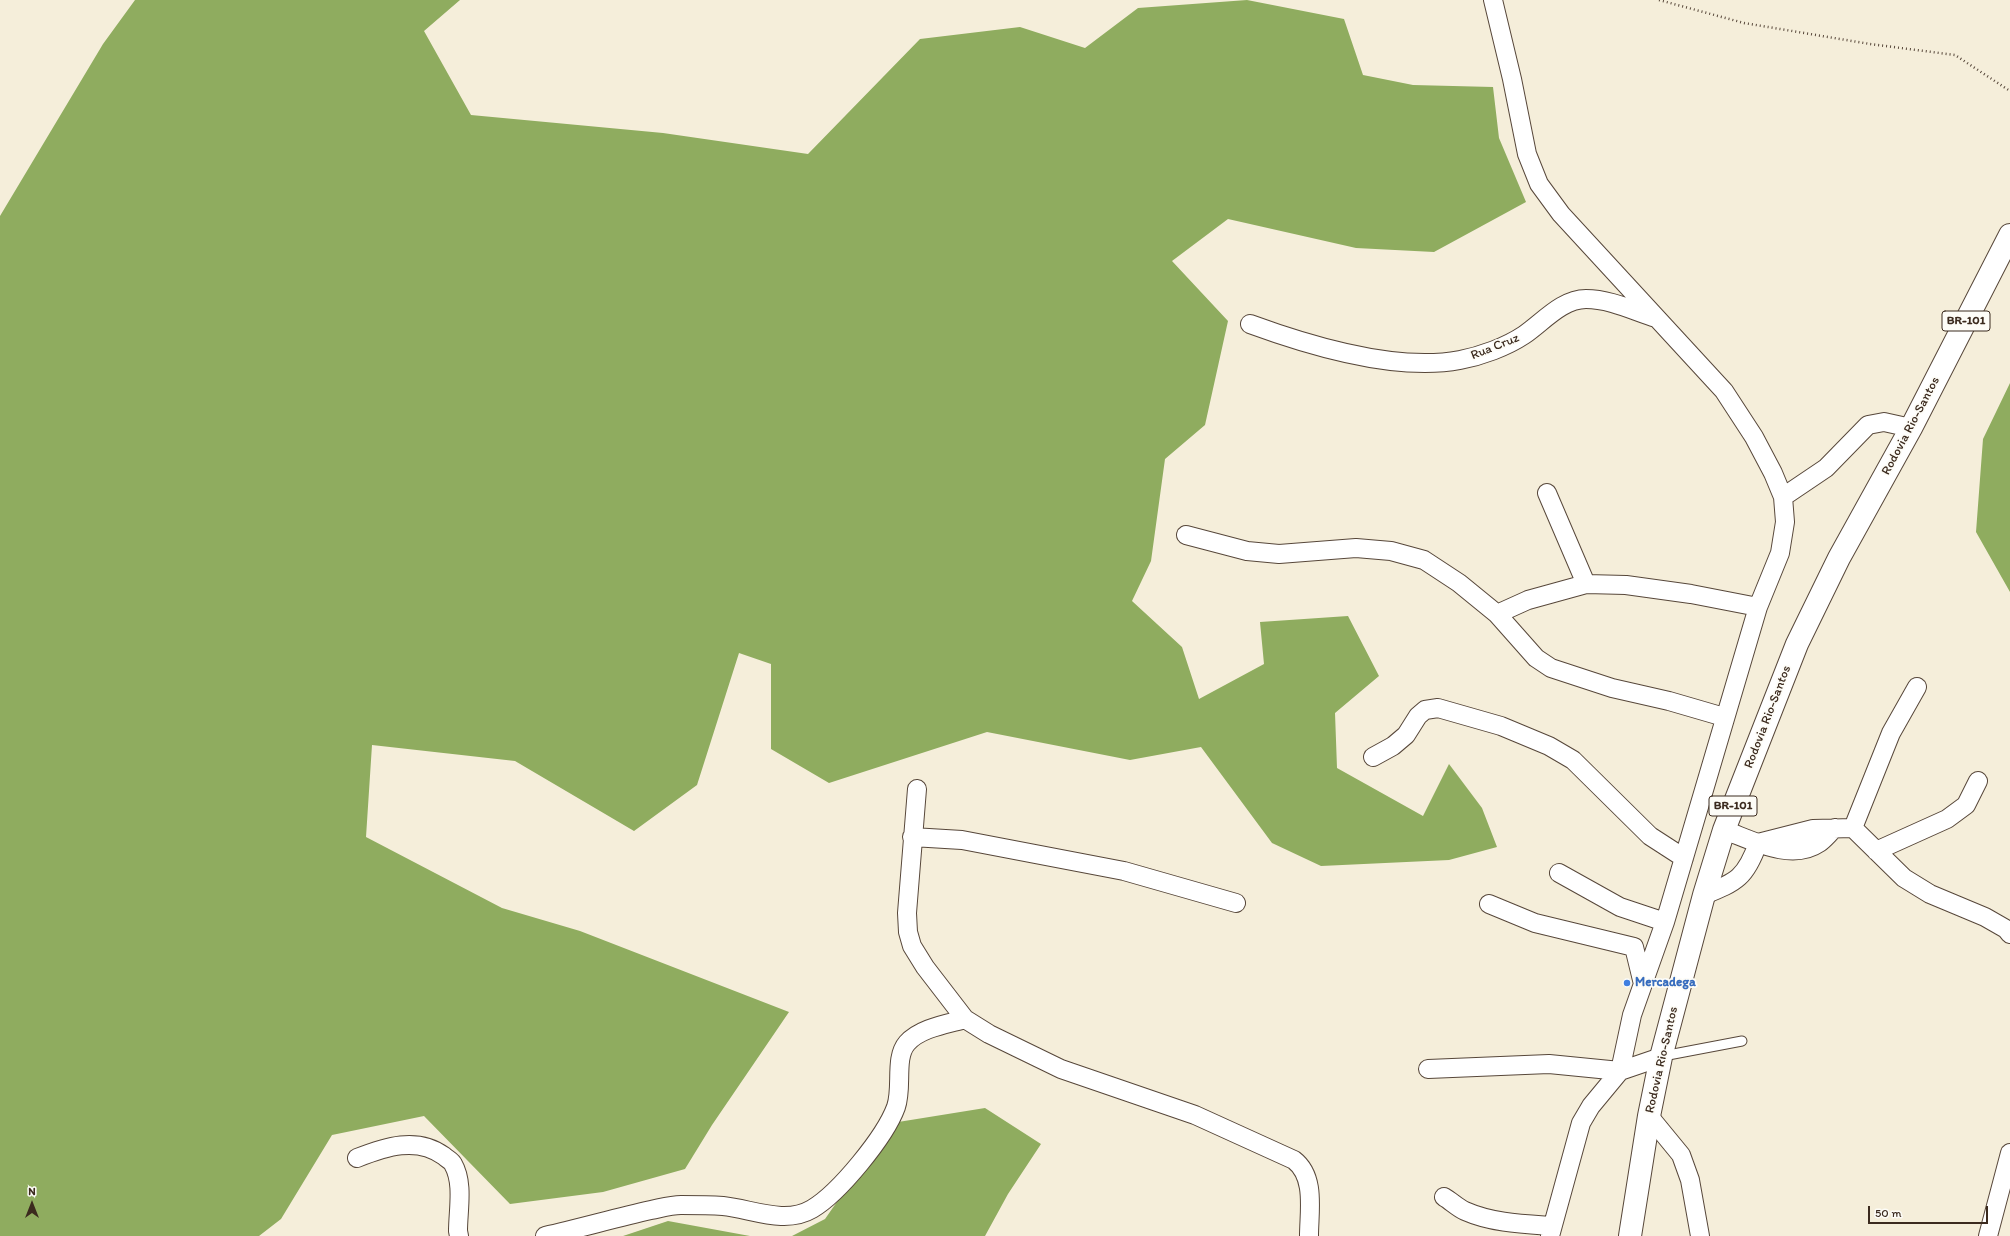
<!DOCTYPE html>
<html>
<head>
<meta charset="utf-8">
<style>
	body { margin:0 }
	#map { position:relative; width:2010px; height:1236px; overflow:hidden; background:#f5eeda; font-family:Itim,sans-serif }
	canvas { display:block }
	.north { position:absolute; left:12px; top:1184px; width:40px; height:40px; -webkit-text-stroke:3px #fdfcf7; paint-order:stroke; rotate:0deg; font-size:11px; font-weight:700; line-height:16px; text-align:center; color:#3b2a1e }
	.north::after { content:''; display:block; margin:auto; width:14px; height:18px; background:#3b2a1e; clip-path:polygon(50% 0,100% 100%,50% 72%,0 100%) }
	.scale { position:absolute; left:1868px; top:1206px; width:120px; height:18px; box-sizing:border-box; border:2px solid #3b2a1e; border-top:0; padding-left:5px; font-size:12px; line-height:14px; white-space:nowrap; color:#3b2a1e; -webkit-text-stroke:3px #fdfcf7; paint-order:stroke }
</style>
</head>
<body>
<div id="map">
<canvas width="2010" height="1236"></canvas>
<div class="north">N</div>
<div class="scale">50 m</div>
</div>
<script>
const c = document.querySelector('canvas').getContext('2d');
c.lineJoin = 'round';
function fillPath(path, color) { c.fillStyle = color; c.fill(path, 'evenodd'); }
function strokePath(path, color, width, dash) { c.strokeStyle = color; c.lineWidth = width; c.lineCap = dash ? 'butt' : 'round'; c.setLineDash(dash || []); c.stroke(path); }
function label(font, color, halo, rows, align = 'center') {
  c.font = font + ' Itim,sans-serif'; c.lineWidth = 3.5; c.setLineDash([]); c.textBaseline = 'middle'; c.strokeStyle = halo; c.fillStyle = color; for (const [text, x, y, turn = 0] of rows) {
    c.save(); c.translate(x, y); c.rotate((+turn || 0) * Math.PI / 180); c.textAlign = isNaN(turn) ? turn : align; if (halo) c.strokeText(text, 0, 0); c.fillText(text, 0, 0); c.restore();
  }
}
fillPath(new Path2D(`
	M135,0H460L424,31L471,115L663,133L808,154L920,39L1020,27L1085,48L1138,8L1247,0L1344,19L1363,75L1413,85L1493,87L1499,138L1526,202L1434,252L1356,248L1228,219L1172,261L1228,321L1205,425L1165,459L1151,561L1132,601L1182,647L1199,699L1264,664L1260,622L1348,616L1379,676L1335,713L1337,768L1423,816L1449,764L1482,808L1497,847L1449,860L1321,866L1272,843L1201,747L1130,760L987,732L829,783L771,749V664L739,653L697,785L634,831L515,761L372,745L366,837L502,908L580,931L789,1012L712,1125L685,1169L603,1192L510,1204L424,1116L332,1135L281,1219L259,1236H0V216L103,44Z
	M2010,383V592L1976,532L1983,439Z
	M985,1108L1041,1144L1008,1194L985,1236H792L825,1219L892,1123Z
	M668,1221L750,1236H623Z`), '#8fac5f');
const lane = new Path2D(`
	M1663,1056L1742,1041`);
const street = new Path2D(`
	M1250,324C1310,346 1397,372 1460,360C1481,356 1506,347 1524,335C1543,322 1562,299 1586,299C1610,299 1634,311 1656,318
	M1547,493L1586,584
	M1783,497L1826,468L1868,425L1884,422L1911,428
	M1186,535L1247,551L1279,554L1356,548L1391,551L1424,560L1459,583L1497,614L1536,658L1551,668L1612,688L1669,701L1724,717
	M1497,614L1528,600L1586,584L1626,585L1691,594L1758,607
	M1373,757L1393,746L1406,735L1418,716L1425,710L1438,708L1501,726L1549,746L1573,760L1650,836L1684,858
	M917,789L907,913L908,932L912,946L925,967L965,1019L989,1034L1061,1069L1195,1115L1294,1160C1316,1177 1309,1211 1309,1236
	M1853,828L1891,733L1917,687
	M1724,830C1752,840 1791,862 1819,843C1825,839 1830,832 1835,828
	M912,837L962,840L1124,871L1236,903
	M1876,851L1947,819L1966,805L1978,781
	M1559,873L1620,907L1665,922
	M1704,895C1737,882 1746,877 1758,843L1813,829L1853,828L1904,878L1930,894L1985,917L2006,929L2010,934
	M1489,904L1535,923L1634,947L1643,984
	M1428,1069L1549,1064L1620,1071L1632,1015L1665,922L1758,607L1780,553L1785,522L1783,497L1773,473L1754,437L1724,391L1561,214L1539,184L1527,154L1512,79L1493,0
	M1649,1116L1681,1155L1690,1180L1700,1236
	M357,1158C385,1147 417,1136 444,1156C447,1159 452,1161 453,1164C464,1183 458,1210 458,1231L459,1236
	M1444,1197C1451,1201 1458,1208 1465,1211C1492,1223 1523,1224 1552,1226
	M545,1236C581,1228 615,1218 651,1210C661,1208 671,1205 681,1205C695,1205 709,1205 723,1206C752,1209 785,1225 812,1209C839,1193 885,1137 896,1107C903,1087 894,1058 907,1043C920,1028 947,1024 965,1019
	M1550,1236L1581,1123L1591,1106L1620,1071L1661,1057
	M1988,1236L2010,1153`);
const highway = new Path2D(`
	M1630,1236L1649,1116L1661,1057L1704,895L1724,830L1797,644L1839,558L1911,428L2010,235`);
strokePath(lane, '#57473a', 11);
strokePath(street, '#57473a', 20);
strokePath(highway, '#57473a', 24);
strokePath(new Path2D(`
	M1659,0L1744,23L1870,44L1955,55L2010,91`), '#57473a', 2.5, [1, 3]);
strokePath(lane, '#fff', 9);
strokePath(street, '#fff', 18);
strokePath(highway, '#fff', 22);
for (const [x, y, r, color] of [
	[1627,983,4,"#3f7fe0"]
]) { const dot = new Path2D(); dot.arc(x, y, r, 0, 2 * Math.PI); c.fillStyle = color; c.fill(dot); strokePath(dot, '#fdfcf7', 1.5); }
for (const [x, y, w] of [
	[1966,321,48],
	[1733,806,48]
]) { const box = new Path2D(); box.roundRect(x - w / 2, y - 10, w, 20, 3); c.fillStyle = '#fdfcf7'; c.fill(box); strokePath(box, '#3b2a1e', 1); }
label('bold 12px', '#3b2a1e', null, [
	["BR-101",1966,321],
	["BR-101",1733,806]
]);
label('13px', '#3b2a1e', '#fdfcf7', [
	["Rua Cruz",1495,347,-22],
	["Rodovia Rio-Santos",1911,426,-62],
	["Rodovia Rio-Santos",1768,717,-69],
	["Rodovia Rio-Santos",1662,1060,-77]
]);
label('bold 13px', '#366cbe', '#fdfcf7', [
	["Mercadega",1635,983]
], 'left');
</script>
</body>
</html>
